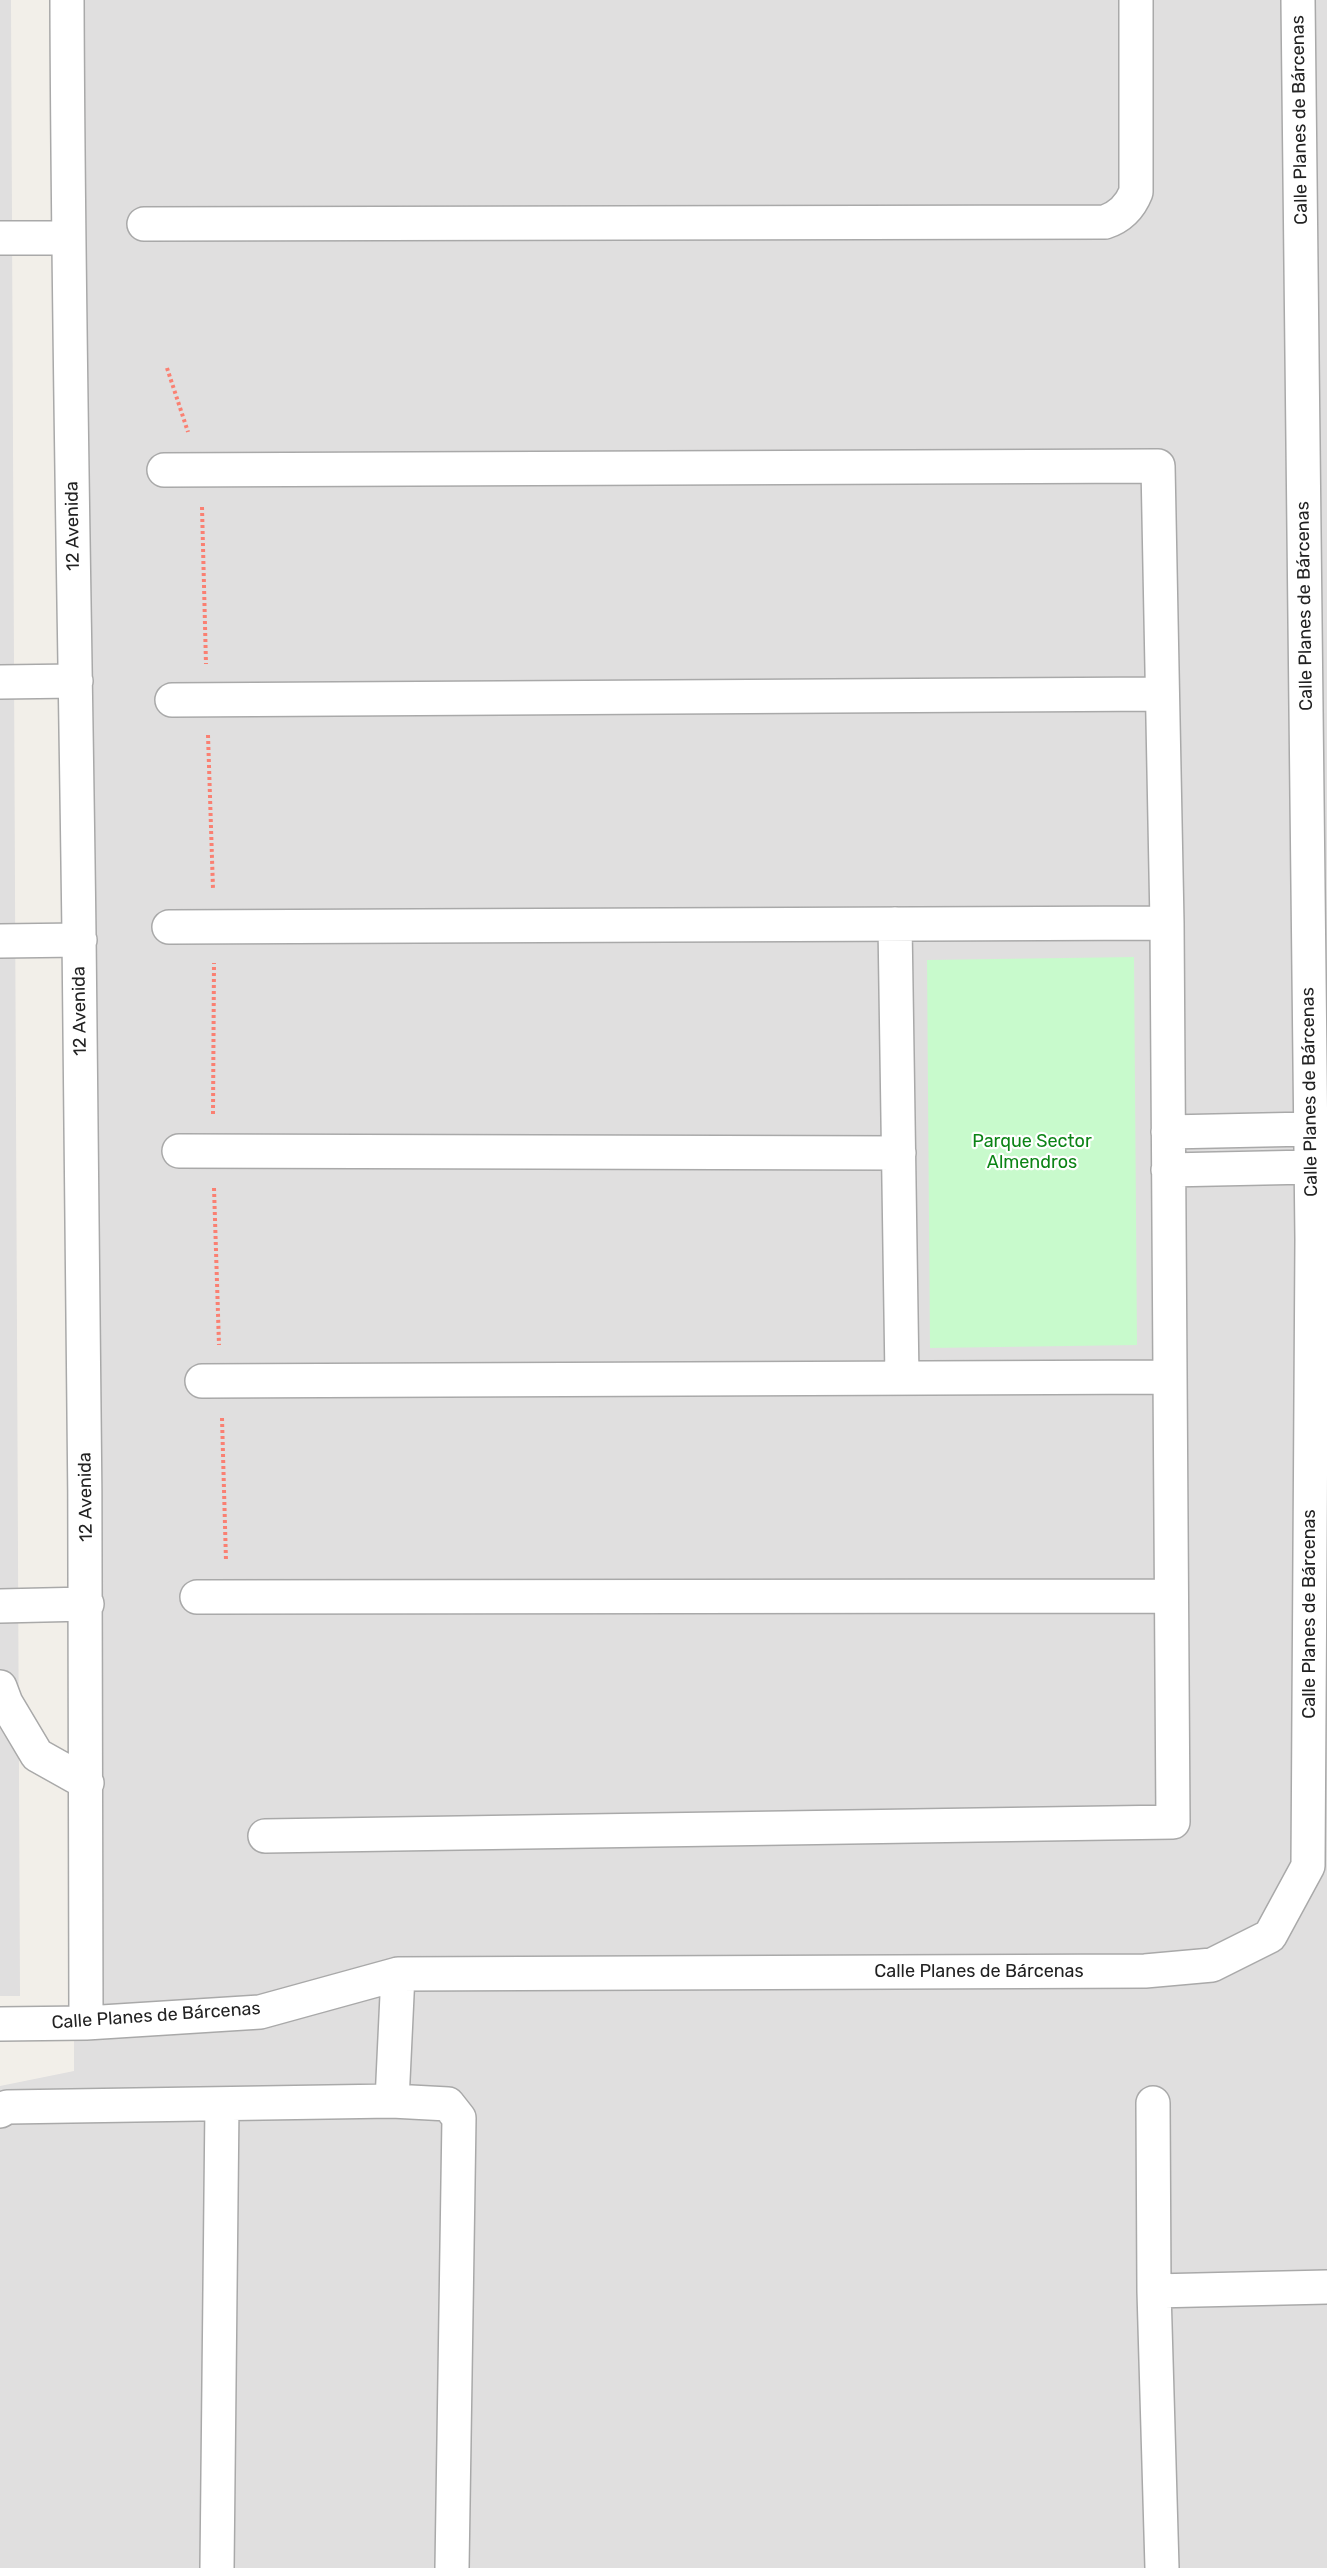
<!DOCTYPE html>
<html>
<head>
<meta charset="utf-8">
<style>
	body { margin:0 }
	canvas { display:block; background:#f2efe9 }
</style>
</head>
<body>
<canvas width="1327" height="2568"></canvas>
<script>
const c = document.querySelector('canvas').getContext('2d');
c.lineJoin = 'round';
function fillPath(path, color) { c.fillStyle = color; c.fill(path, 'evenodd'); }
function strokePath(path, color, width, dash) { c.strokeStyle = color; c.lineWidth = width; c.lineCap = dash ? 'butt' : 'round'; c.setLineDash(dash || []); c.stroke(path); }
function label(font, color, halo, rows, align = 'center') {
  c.font = font + ' Rubik,sans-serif'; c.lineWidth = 4.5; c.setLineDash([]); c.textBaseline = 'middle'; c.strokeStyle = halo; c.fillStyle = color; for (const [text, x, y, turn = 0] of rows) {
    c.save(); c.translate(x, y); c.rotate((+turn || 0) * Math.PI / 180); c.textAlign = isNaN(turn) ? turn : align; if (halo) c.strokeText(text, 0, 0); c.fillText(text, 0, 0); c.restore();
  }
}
fillPath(new Path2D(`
	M0,0H11L20,1996H0Z
	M69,0H1327V2568H0V2086L74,2071L75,1023Z`), '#e0dfdf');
fillPath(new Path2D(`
	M1134,957L1137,1345L930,1348L927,960Z`), '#c8facc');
const minor = new Path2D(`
	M67,0C68,312 75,623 79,935C84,1298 87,1660 86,2023
	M144,224L1105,222C1120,217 1130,207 1136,192V0
	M0,238H68
	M164,470L1158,466L1167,923L1173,1822L265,1836
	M0,682L76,681
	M172,700L1162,694
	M895,924L902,1378
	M169,927L1167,923
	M0,941L80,940
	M1168,1132L1310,1129
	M179,1151L899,1153
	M1168,1170L1311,1167
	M202,1381L1170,1377
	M197,1597L1171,1596
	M0,1606L87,1604
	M0,1687L6,1703L37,1755L87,1783
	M0,2024L86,2023L260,2012L398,1974L1145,1971L1212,1965L1270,1936L1308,1866L1312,1240L1298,0
	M392,2101L398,1974
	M1153,2103L1154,2291L1162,2568
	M0,2111L7,2107L392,2101L448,2104L459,2118L452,2568
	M1154,2291L1327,2287
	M217,2568L222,2104`);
strokePath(minor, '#a9a9a9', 36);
strokePath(new Path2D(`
	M167,368L188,432
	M202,507L206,664
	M208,735L213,889
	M213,1114L214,963
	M214,1188L219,1345
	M222,1418L226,1561`), '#fa8072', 4, [3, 3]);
strokePath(minor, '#fff', 33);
label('18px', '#222', '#fff', [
	["Calle Planes de Bárcenas",1300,120,-91],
	["12 Avenida",73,526,-91],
	["Calle Planes de Bárcenas",1305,606,-91],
	["12 Avenida",80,1011,-91],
	["Calle Planes de Bárcenas",1310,1092,-91],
	["12 Avenida",86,1497,-91],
	["Calle Planes de Bárcenas",1310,1614,-90],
	["Calle Planes de Bárcenas",979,1972],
	["Calle Planes de Bárcenas",156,2016,-4]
]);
label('18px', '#0c8416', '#fff', [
	["Parque Sector",1032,1142],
	["Almendros",1032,1163]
]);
</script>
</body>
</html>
